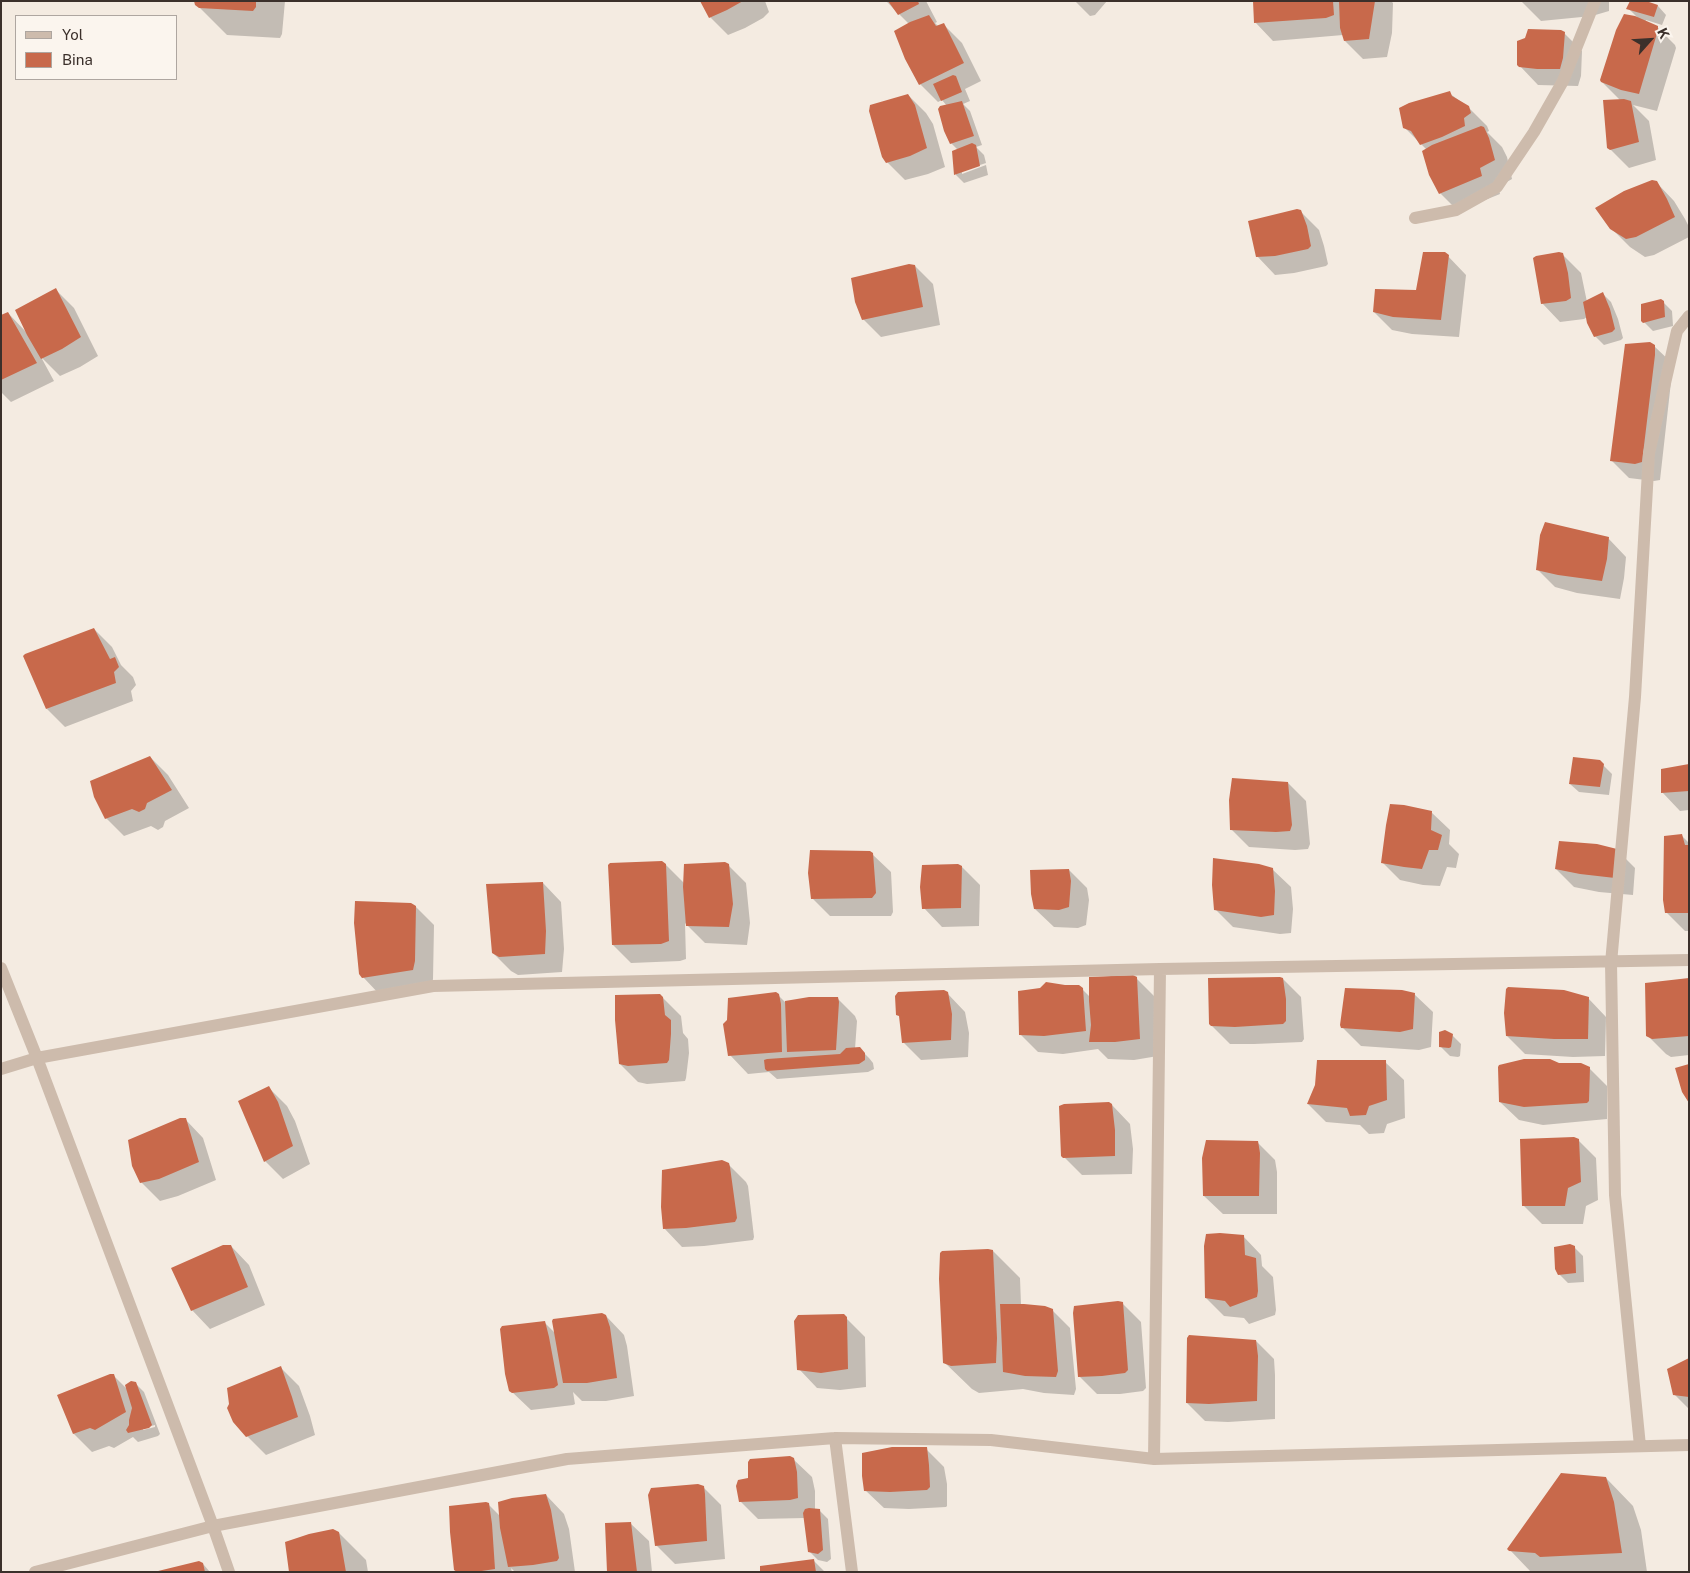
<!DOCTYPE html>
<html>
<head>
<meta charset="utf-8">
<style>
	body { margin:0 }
	#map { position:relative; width:1690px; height:1573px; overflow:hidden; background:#f4ebe1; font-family:"Public Sans",sans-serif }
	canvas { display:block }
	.frame { position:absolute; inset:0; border:2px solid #3b302b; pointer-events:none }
	.legend { position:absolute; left:15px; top:15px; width:162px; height:65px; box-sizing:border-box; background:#fbf5ee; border:1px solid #aea6a0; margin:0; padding:6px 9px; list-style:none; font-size:15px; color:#3b302b }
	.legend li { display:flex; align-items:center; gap:10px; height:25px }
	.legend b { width:25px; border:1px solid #aea6a0 }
	.north { position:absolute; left:1625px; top:15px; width:50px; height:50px; -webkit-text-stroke:4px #fbf5ee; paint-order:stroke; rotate:64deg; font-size:14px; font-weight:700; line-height:20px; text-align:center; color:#3b302b }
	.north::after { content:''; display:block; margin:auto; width:18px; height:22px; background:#3b302b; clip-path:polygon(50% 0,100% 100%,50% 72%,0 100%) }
</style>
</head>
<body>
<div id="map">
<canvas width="1690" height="1573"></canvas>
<div class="frame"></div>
<ul class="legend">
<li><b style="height:6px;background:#cdbbac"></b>Yol</li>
<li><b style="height:14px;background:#c8694b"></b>Bina</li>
</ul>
<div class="north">K</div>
</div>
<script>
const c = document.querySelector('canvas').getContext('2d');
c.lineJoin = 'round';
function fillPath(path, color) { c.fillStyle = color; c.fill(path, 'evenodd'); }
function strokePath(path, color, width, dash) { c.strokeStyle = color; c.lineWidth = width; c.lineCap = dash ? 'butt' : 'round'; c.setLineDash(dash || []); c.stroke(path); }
fillPath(new Path2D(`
	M196,1H285L282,34L280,38L227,35L196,4Z
	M701,1H765L769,12L763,18L745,28L728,35L710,17Z
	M886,1H926L937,22L935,23L939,27L944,25L962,43L981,81L965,89L970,101L963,104L970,111L982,145L976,147L984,155L986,163L962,171V174L986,165L988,175L964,183L956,175L953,151L958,150L951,143L947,106L942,100L938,102L920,84L909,24Z
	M1075,1H1107L1095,15L1090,16Z
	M1254,1H1391L1393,3L1392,33L1387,57L1363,59L1345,41L1343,35L1273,41L1255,22Z
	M1521,1H1609V11L1592,16L1541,21Z
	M1642,1L1658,6L1666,15L1662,25L1646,20L1645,22L1657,27L1675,45L1676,48L1657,111L1633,105L1649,121L1656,160L1629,168L1608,147L1620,100L1602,82L1638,18L1628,8Z
	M1564,33L1582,51L1581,76L1578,86L1538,85L1519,65Z
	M1449,93L1468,107L1487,126L1489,131L1487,132L1502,147L1507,157L1512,179L1498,187L1500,194L1458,211L1440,193L1427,150L1404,127Z
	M908,95L926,113L933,124L945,167L928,174L905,180L887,162Z
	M1656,182L1674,201L1685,219L1689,227V237L1654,255L1645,257L1630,247L1611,228Z
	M1300,211L1319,230L1324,246L1328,264L1326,266L1294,273L1275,275L1257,256Z
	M1445,253L1466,275L1459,337L1412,334L1392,330L1374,312L1417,291Z
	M1562,254L1581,273L1587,302L1603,294L1611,302L1618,319L1623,338L1621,340L1604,345L1595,336L1587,317L1584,319L1560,322L1542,303Z
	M915,266L933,284L940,325L881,337L863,319Z
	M56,290L74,308L98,356L80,367L60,376L41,357L54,381L11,402L1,392V316L8,313L27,333Z
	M1663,302L1672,311L1673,326L1653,331L1643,321Z
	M1654,346L1673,364L1660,480L1654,481L1629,478L1611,460Z
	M1608,538L1626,557L1624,578L1620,599L1577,593L1555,587L1537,569Z
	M94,629L112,647L121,665L133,677L136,685L131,691L133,701L65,727L47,709Z
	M150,757L168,775L189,808L165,821L163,827L158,830L151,826L124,836L106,818Z
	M1603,765L1612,774L1609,795L1579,792L1570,784Z
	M1689,766V810L1680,811L1662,792Z
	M1288,783L1306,801L1310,844L1308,849L1295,850L1249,847L1231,829Z
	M1431,812L1450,830L1449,844L1459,854L1456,868L1447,867L1440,886L1423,885L1400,880L1382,862Z
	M1681,835L1689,843V931H1685L1667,913Z
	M1617,850L1635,868L1633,895L1599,892L1574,887L1556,869Z
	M872,854L891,872L893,912L891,916H830L812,898Z
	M666,865L685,884L728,865L746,883L750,923L747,945L705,943L685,923L686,959L680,961L631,963L613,945Z
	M962,867L980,885L979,926L942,927L924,908Z
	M1272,869L1291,887L1293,909L1291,933L1280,934L1233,927L1215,909Z
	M1069,870L1087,888L1089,900L1086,925L1078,928L1054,927L1035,909Z
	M543,883L561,902L564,949L562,972L518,975L511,971L493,953Z
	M416,907L434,925L433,979L431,988L381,996L363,977Z
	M1136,978L1155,997L1158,1056L1134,1060L1108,1059L1098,1049L1063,1054L1038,1052L1020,1034L1082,989L1090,997Z
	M1283,979L1301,997L1304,1039L1302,1042L1254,1044H1230L1210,1024Z
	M1689,979V1055L1671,1057L1666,1054L1647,1035Z
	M947,993L965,1012L969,1033L968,1057L921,1060L903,1042Z
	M1414,994L1433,1012L1431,1047L1419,1050L1361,1046L1342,1027Z
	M778,995L785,1002L809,998H837L855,1016L857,1021L855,1049H860L869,1058L873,1063L874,1069L868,1072L777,1079L769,1072L748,1074L730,1055Z
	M663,998L681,1016L683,1033L688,1039L689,1053L686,1078L685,1081L673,1082L647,1084L638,1082L620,1064Z
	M1588,998L1606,1017L1605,1056L1573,1057L1525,1054L1507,1036Z
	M1452,1035L1461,1044L1460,1056L1458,1057L1450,1056L1441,1047Z
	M1385,1062L1404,1080L1405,1118L1387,1124L1384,1133L1369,1134L1360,1125L1326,1122L1308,1104Z
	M1559,1065L1589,1068L1607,1086V1119L1543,1125L1519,1120L1500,1102Z
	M269,1088L287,1106L295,1121L310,1164L283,1179L265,1161Z
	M1112,1105L1130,1124L1133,1149L1132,1174L1082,1175L1062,1155Z
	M185,1119L203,1138L216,1180L178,1196L160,1201L141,1182Z
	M1578,1140L1596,1158L1598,1200L1586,1206L1583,1224H1542L1524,1206Z
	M1257,1142L1275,1160L1277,1172V1214H1223L1204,1196Z
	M728,1164L746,1182L748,1186L754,1237L753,1240L704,1246L682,1247L664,1228Z
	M1243,1236L1261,1255L1262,1266L1273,1277L1276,1310L1275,1315L1249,1324L1244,1318L1224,1316L1206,1298Z
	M231,1246L249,1265L265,1305L210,1329L192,1310Z
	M1574,1247L1583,1256L1584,1282L1568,1283L1559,1274Z
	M993,1251L1020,1278L1021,1305L1052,1310L1070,1328L1076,1389L1074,1395L1044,1393L1023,1389L979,1393L972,1389L944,1362Z
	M1123,1304L1141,1322L1146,1388L1143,1391L1120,1394H1097L1079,1376Z
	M843,1315L865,1337L866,1387L840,1390L817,1388L799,1369Z
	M606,1316L624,1335L627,1346L634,1396L606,1401H582L573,1392L575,1404L573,1405L531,1410L511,1391L544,1322L555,1333Z
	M1256,1341L1274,1359L1275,1375V1419L1228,1422L1205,1421L1187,1403Z
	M1689,1360V1409L1674,1394Z
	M281,1368L299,1386L310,1416L315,1435L266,1455L247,1436Z
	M113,1375L128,1390L135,1383L144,1392L160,1434L158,1436L138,1442L133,1437L114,1448L109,1446L92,1452L74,1434L58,1396ZM155,1425V1427L143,1430V1428Z
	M926,1449L944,1467L947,1484V1506L946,1507L909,1509L884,1508L865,1490Z
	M793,1459L812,1477L815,1491V1510H819L828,1519L831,1559L827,1562L818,1560L809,1551L805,1518L758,1519L740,1501L750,1479Z
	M1606,1478L1633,1506L1641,1530L1647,1572H1531L1509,1549Z
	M703,1487L721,1505L725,1559L675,1564L656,1545Z
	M546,1495L564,1514L569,1529L575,1572H515L511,1568L512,1572H458L488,1504L500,1516Z
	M630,1523L649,1541L652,1572H608Z
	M339,1533L366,1560L368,1572H291Z
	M814,1561L825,1572H761Z
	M203,1564L210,1572H156Z`), '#0003');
fillPath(new Path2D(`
	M194,1H256V7L253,11L199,8L195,5Z
	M700,1H743L727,10L709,18Z
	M888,1H918L919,4L898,15Z
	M1253,1H1333L1334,15L1326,18L1254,23Z
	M1339,1H1375L1369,39L1344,41L1340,28Z
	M1630,1H1646L1658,5L1654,17L1626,9Z
	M1624,14L1635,16L1658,26V30L1639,94L1621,90L1601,82L1600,80L1616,30Z
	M929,15L936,26L944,23L964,63L919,85L905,59L894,31L910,22Z
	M1528,29L1561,30L1565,32L1563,58L1560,69H1537L1519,67L1517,65V41L1525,38Z
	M953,75L956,76L962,92L941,101L933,84Z
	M1450,91L1452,96L1469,106L1471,113L1464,118L1465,126L1442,137L1420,145L1411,131L1403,128L1399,108L1409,103Z
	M908,94L915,105L927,148L910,156L886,163L882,157L869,111L870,105Z
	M1624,99L1631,101L1639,142L1610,150L1607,148L1603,100Z
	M962,101L974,136L950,144L944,131L938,109L940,106Z
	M1481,126L1484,127L1489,138L1495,160L1480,168L1482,176L1439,194L1429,175L1422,151L1432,145Z
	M972,143L976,145L980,166L954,175L952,151Z
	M1652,180L1657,181L1667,199L1675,217L1636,237L1626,239L1610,229L1595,208L1624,191Z
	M1297,209L1301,210L1307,226L1311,246L1308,249L1275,256L1256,257L1248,221Z
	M1423,252H1445L1449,255L1441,320L1393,317L1373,312L1375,289L1416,290Z
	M1559,252L1563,253L1568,273L1571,298L1566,301L1541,304L1533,258L1536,256Z
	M909,264L915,265L923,307L862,320L855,302L851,278Z
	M56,288L81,337L62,349L41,359L27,335L15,310Z
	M1603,292L1610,309L1615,329L1612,332L1594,337L1587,323L1583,302Z
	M1661,299L1664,301L1665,317L1643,323L1641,321V304Z
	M8,312L37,363L1,380V315Z
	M1650,342L1655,345V355L1642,462L1635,464L1610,461L1625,344Z
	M1545,522L1609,537L1607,559L1602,581L1558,575L1536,570L1540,535Z
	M94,628L110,659L115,657L119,667L114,672L116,683L46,709L23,656L25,654Z
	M150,756L172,790L147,803L145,809L139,812L132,809L105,819L94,797L90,781Z
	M1573,757L1600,760L1604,764L1600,787L1569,784Z
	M1689,764V791L1661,793V769Z
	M1232,778L1288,782L1292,825L1290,831L1276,832L1230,830L1229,800Z
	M1390,804L1404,805L1432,811L1431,830L1442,835L1438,850H1429L1422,869L1404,867L1381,863L1386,825Z
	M1682,834L1685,845H1689V913H1665L1663,900L1664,836Z
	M1559,841L1597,844L1617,849L1615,878L1580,874L1555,869Z
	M810,850L870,851L873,853L876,893L872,898L811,899L808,873Z
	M1213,858L1259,864L1273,868L1275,891L1274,915L1261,917L1214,910L1212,885Z
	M662,861L666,864L669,941L661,944L612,945L608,865L610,863Z
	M725,862L729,864L733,904L729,927L686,926L683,887L684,864Z
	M958,864L962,866L961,908L922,909L920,887L922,865Z
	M1069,869L1071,881L1069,907L1059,910L1034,909L1031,894L1030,870Z
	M543,882L546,931L545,954L499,957L492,953L486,884Z
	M355,901L411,903L416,906L415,961L413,970L362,978L359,974L354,923Z
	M1133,975L1137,977L1140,1039L1115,1042H1089L1091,1025L1089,1001V977Z
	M1280,977L1283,978L1286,999V1021L1283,1024L1235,1027L1211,1026L1209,1024L1208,978Z
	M1689,978V1036L1652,1039L1646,1036L1645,983Z
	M1046,982L1065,985H1079L1083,988L1086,1031L1044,1036L1019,1035L1018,991L1040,988Z
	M1508,987L1564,990L1589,997L1588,1039H1554L1506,1036L1504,1013L1506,989Z
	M1345,988L1402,990L1415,993L1413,1029L1400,1032L1341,1028L1340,1025Z
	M944,990L948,992L952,1014L951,1040L902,1043L899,1016L896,1015L895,996L898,992Z
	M776,992L779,994L781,1004L782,1052L728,1056L723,1024L727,1020L728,998Z
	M660,994L663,997L665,1015L671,1020V1034L669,1060L667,1063L628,1066L619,1064L615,1020V995Z
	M809,997H838L839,1002L836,1050L787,1052L785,1001Z
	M1445,1030L1453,1034L1451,1047L1449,1048L1439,1047V1032Z
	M860,1047L865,1053V1060L859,1064L767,1071L765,1069L764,1060L767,1059L840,1054L846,1048Z
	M1524,1059H1550L1559,1063H1581L1590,1067L1589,1101L1587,1103L1524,1107L1499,1102L1498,1067L1499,1065Z
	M1317,1060H1386L1387,1100L1369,1106L1366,1115L1350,1116L1347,1108L1307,1104L1315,1085Z
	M1689,1064V1103L1682,1092L1675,1068Z
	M269,1086L278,1102L293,1146L264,1162L238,1101Z
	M1109,1102L1112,1104L1115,1130V1156L1063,1158L1061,1156L1059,1106L1064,1104Z
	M180,1118H186L199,1162L159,1179L140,1183L132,1166L128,1140Z
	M1574,1137L1579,1139L1581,1182L1568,1188L1565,1206H1522L1520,1139Z
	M1206,1140L1258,1141L1260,1153L1259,1196H1203L1202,1158Z
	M722,1160L729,1163L730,1167L737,1218L735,1222L686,1228L663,1229L661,1207L662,1170Z
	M1220,1233L1244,1235L1245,1255L1256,1258L1258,1291L1257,1297L1230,1307L1225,1301L1205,1298L1204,1246L1206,1234Z
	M1570,1244L1575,1246L1576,1273L1558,1275L1555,1269L1554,1247Z
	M223,1245H231L248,1287L191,1311L171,1268Z
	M988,1249L993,1250L997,1338L996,1363L951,1366L943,1363L939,1279L940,1253L942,1251Z
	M1118,1301L1123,1302L1128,1370L1125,1373L1102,1376L1078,1377L1073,1313L1074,1306Z
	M1000,1304H1024L1045,1306L1053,1309L1058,1371L1056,1377L1025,1376L1003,1372Z
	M602,1313L606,1315L610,1327L617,1378L587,1383H563L552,1321L553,1319Z
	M844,1314L847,1317L848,1369L821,1373L797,1370L794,1321L798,1315Z
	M545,1321L549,1337L558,1385L554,1388L512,1393L509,1391L505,1374L500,1329L502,1326Z
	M1189,1335L1256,1340L1258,1356L1257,1401L1209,1404L1186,1403L1187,1338Z
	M1689,1358V1397L1673,1395L1667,1369Z
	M281,1366L292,1397L298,1417L246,1437L233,1422L227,1408L229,1404L227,1388Z
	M110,1374H114L126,1412L95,1430L90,1428L73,1434L57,1395Z
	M131,1381L136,1382L152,1425L149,1428L128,1433L126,1430L129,1425V1420L132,1408L125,1385Z
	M892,1447H927L929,1465L930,1487L927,1490L890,1492L864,1491L862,1476V1453Z
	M790,1456L794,1458L797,1472L798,1498L790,1500L739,1502L736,1486L738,1480L748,1478V1462L750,1459Z
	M1561,1473L1606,1477L1614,1502L1622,1553L1540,1557L1535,1553L1509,1551L1507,1549Z
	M698,1484L704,1486L705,1494L707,1541L655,1546L648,1495L651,1488Z
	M546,1494L551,1510L559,1558L557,1561L533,1565L508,1567L500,1528L498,1502L512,1498Z
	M486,1502L489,1503L492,1524L495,1569L475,1572H457L454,1570L450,1532L449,1506Z
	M809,1508L820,1509L823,1550L818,1554L808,1552L803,1513L805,1509Z
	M631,1522L637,1572H607L605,1523Z
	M333,1529L339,1532L346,1572H289L285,1542L309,1534Z
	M814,1559L816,1572H760V1566Z
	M199,1561L203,1563L205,1572H154Z`), '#c8694b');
strokePath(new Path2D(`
	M1415,218L1456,210L1497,187L1534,132L1563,81L1595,1
	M1,968L37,1058L213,1526L229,1572
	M1,1069L37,1058L433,986L1160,969L1689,960
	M835,1438L852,1572
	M1640,1446L1615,1195L1611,963L1635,697L1649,453L1677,331L1689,316
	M1154,1459L1160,969
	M35,1572L213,1526L567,1459L835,1438L991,1440L1154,1459L1689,1445`), '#cdbbac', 12);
</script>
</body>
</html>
